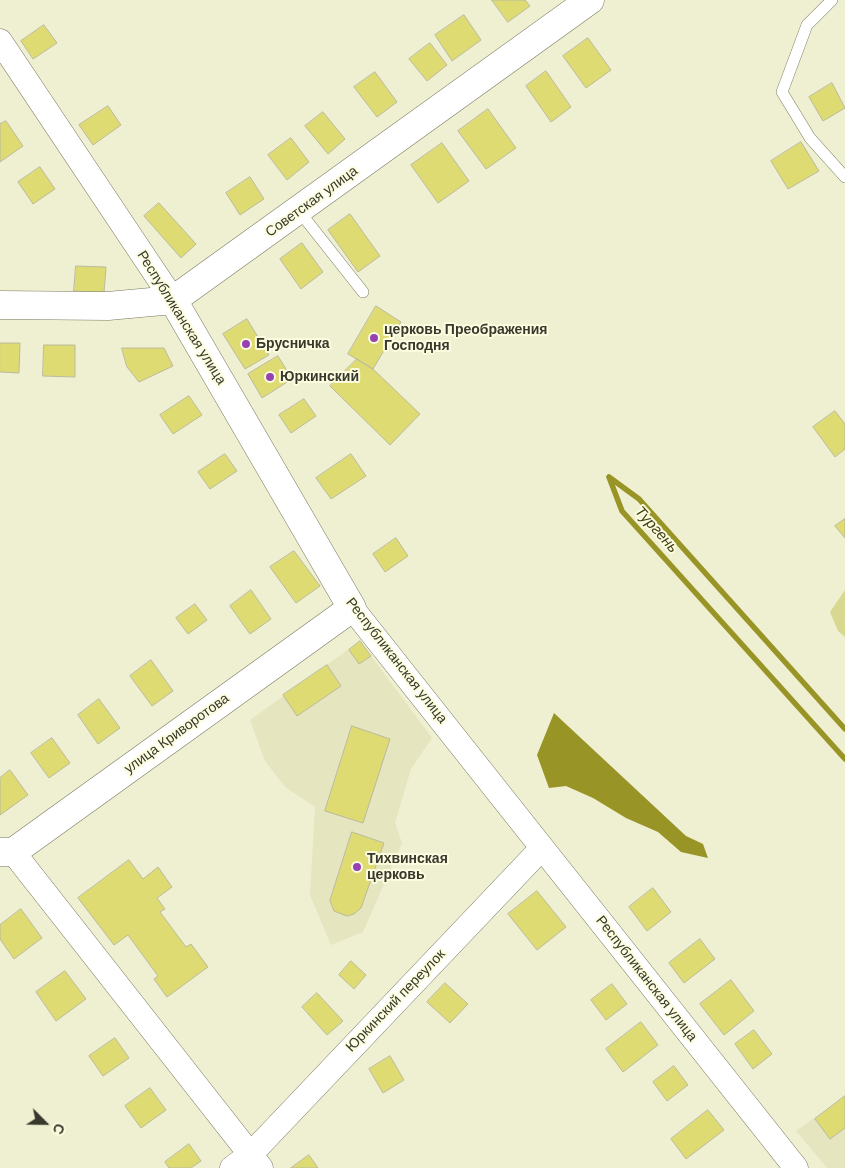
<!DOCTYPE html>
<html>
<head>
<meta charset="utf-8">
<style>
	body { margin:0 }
	#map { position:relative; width:845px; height:1168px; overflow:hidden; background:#efefd2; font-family:"DM Sans",sans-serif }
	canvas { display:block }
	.north { position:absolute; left:20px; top:1098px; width:50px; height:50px; -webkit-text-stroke:4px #fcfcdf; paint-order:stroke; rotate:113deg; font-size:14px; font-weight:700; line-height:20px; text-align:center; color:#38382d }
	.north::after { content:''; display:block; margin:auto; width:18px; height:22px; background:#38382d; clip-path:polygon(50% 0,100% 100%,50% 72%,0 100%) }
</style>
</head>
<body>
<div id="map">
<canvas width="845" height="1168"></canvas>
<div class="north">С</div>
</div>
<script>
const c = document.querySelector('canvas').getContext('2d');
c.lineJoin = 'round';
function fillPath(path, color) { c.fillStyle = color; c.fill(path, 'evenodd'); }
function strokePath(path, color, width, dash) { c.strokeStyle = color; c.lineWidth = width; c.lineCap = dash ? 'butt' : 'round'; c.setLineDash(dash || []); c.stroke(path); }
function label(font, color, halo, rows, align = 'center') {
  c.font = font + ' "DM Sans",sans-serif'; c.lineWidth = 4; c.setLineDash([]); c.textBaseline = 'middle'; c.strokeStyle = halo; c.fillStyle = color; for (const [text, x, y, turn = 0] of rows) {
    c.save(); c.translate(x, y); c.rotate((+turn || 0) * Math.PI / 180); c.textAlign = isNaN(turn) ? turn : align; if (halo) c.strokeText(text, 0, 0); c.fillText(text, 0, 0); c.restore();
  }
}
fillPath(new Path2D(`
	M360,641L432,738L411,769L395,823L402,843L363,932L331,945L310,895L315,807L285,787L265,761L250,720Z
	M845,1096V1168H827L796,1131Z`), '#e5e5c0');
fillPath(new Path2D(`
	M845,590V637L838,631L830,612Z`), '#d9d891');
fillPath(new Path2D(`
	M554,713L686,836L703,844L708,858L681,852L658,832L626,818L593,798L566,786L549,788L537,755Z`), '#989426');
strokePath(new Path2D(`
	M609,477L622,511L845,759
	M609,477L639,499L845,729`), '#989426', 5.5);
const building = new Path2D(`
	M492,0H525L530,6L508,22Z
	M464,15L481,40L452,61L435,35Z
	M44,25L57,43L33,59L21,41Z
	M588,38L611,70L586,88L563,56Z
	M430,43L447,65L427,81L409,59Z
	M546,71L571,107L551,122L526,86Z
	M375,72L397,102L377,117L354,87Z
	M832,83L845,108L823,121L809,97Z
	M108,106L121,125L93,145L79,125Z
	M488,109L516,148L486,169L458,131Z
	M323,112L345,139L328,154L305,126Z
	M6,121L23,146L0,162V124Z
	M291,138L309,162L287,180L268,155Z
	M801,142L819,171L788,189L771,161Z
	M442,143L469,181L438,203L411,165Z
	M40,167L55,189L33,204L18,182Z
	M250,177L264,199L240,215L226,193Z
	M159,203L196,244L181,258L144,216Z
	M350,214L380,256L358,272L328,230Z
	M302,243L323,272L301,289L280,259Z
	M76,266L106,267L104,293L74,291Z
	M376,306L401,322L373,369L348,354Z
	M247,319L269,355L245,369L223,334Z
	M0,343H20L19,373L0,372Z
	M44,345H75V377L43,376Z
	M122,348H164L173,366L139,382L127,367Z
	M278,356L292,379L262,398L248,374Z
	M357,359L373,369L420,414L390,445L330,386Z
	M189,396L202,415L173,434L160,415Z
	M304,399L316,416L291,433L279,415Z
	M835,411L845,424V449L835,457L813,427Z
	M225,454L237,471L210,489L198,472Z
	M351,454L366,476L331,499L316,478Z
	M845,519V538L835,526Z
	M396,538L408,556L385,572L373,554Z
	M294,551L320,586L296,603L270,567Z
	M251,590L271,619L250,634L230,606Z
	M195,604L207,620L188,634L176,618Z
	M360,641L371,656L359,664L349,650Z
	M151,660L173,691L152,706L130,676Z
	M327,665L341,686L297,716L283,695Z
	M99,699L120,728L98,744L78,715Z
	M352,726L390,739L363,823L325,811Z
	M52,738L70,763L49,778L31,753Z
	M10,770L28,795L0,815V778Z
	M352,832L384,843L361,908L354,914L347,916L334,911L330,901Z
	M129,860L143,879L158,867L172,887L157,898L165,909L160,912L186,947L191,944L208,967L167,997L154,979L158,976L128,935L114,945L78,898Z
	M653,888L671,912L647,931L629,907Z
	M537,891L566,927L537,950L508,914Z
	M21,909L42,938L14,959L0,939V925Z
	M700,939L715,959L684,983L669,963Z
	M351,961L366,975L354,989L339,975Z
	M65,971L86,999L56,1021L36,992Z
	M731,980L754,1011L724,1035L700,1004Z
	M445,983L468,1004L450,1023L427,1002Z
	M612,984L627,1004L606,1020L591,1000Z
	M317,993L343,1021L327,1035L302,1007Z
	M641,1022L658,1045L623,1072L606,1049Z
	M754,1030L772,1054L753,1069L735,1044Z
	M115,1038L129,1058L103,1076L89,1056Z
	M390,1056L404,1080L383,1093L369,1069Z
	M674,1066L688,1085L667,1101L653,1082Z
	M150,1088L166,1110L141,1128L125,1106Z
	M845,1096V1128L830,1139L815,1119Z
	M708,1110L724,1130L686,1159L671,1139Z
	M189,1144L201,1161L191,1168H169L165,1162Z
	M309,1155L318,1168H291Z`);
fillPath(building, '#dedb73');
strokePath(building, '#baba9e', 1);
const lane = new Path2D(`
	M832,0L807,25L782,92L810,138L845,177
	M299,211L363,292`);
const street = new Path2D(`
	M0,41L173,300
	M352,608L796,1168
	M13,852L261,1168
	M232,1168L251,1154L542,848`);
const secondary = new Path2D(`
	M0,305L108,306L173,300L590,0
	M0,852H13L352,608L173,300`);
strokePath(lane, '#79795f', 12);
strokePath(street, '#79795f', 25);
strokePath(secondary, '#79795f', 29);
strokePath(lane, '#fff', 11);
strokePath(street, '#fff', 24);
strokePath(secondary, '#fff', 28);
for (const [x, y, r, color] of [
	[374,338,5,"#9642b0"],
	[246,344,5,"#9642b0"],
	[270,377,5,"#9642b0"],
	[357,867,5,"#9642b0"]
]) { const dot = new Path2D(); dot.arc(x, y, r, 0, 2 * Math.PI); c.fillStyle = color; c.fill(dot); strokePath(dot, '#fcfcdf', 2); }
label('14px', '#38382d', '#fcfcdf', [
	["Советская улица",312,202,-36],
	["Республиканская улица",181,318,58],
	["Республиканская улица",396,661,52],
	["улица Криворотова",177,734,-36],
	["Республиканская улица",646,979,52],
	["Юркинский переулок",396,1001,-46]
]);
label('bold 14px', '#38382d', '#fcfcdf', [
	["церковь Преображения",384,330],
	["Господня",384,346],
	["Брусничка",256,344],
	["Юркинский",280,377],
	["Тихвинская",367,859],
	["церковь",367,875]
], 'left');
label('italic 15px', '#403e13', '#fcfcdf', [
	["Тургень",656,530,48]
]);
</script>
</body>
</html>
